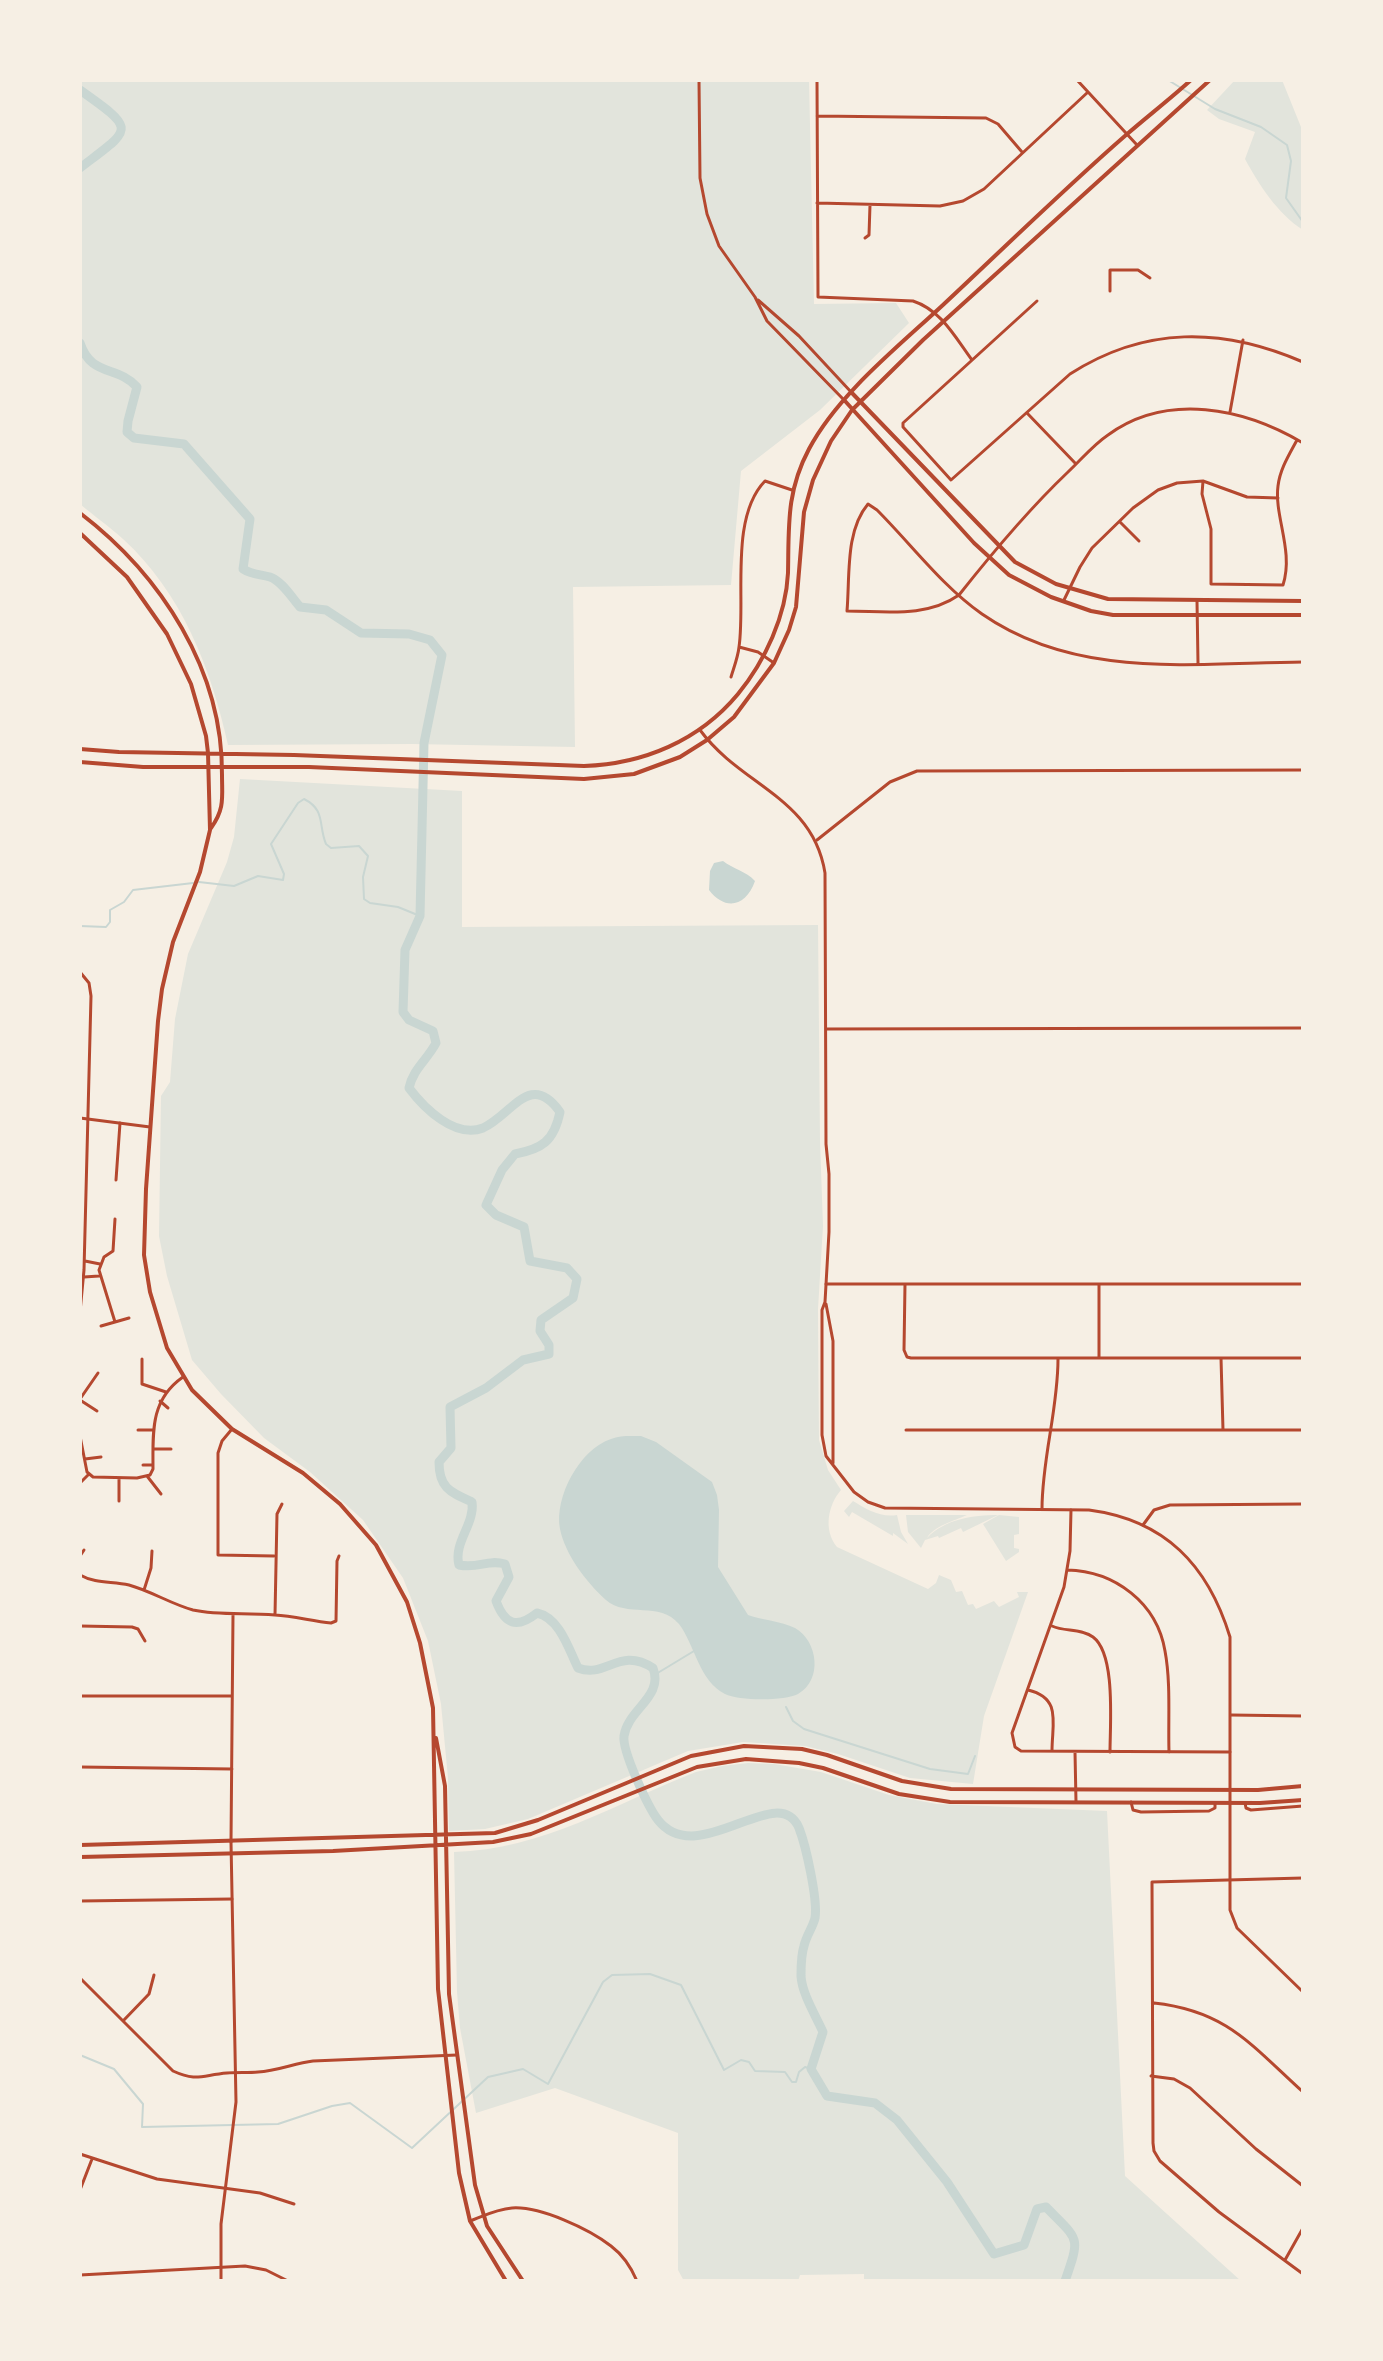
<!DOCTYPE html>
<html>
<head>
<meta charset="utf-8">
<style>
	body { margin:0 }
	#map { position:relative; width:1383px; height:2361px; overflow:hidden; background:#f6efe4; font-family:Karla,sans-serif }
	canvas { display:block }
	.frame { position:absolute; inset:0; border:82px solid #f6efe4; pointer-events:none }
</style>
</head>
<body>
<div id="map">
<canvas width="1383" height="2361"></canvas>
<div class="frame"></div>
</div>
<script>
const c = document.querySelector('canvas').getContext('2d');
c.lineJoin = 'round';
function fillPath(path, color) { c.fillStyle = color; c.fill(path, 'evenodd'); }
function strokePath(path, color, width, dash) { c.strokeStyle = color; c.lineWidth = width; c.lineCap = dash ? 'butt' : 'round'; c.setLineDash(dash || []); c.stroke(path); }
fillPath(new Path2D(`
	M80,80H809L814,304L896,303L909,323L820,410L741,471L731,585L573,587L575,747L412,744L228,745C211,668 182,593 123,539C110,527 94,516 80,504Z
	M1235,80H1282L1303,132V230C1278,214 1259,185 1245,159L1255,132L1219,119L1207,110Z
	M240,779L462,791V927L818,925L820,1141L823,1226L818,1309L819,1440L828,1470L841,1490C828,1505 823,1530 837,1547L928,1589L936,1583L939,1575L951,1580L956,1592L962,1591L968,1605L973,1604L976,1609L994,1601L999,1607L1019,1597L1017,1592H1028L984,1716L973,1784L910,1778L838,1754L805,1746L743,1742L688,1751L528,1819L485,1829L449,1831L448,1778L441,1704L428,1641L403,1578L363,1520L310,1472L264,1438L221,1394L192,1360L167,1276L159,1236L161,1096L170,1082L175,1019L188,954L227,862L234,837Z
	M853,1501C866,1509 881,1518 897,1515L901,1532L908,1544L893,1533V1536L852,1512L849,1517L844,1511Z
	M906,1515H967C954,1521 934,1526 927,1538C945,1519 973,1515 998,1515L963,1532L961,1528L939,1538L938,1536L925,1540L921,1548L908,1532Z
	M999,1515L1019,1517V1534L1014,1535V1548L1019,1549V1552L1006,1561L983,1524Z
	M748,1763L774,1764L821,1772L889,1795L937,1804L1107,1811L1125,2176L1241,2281H864V2274L800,2275L798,2281H684L678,2270V2133L555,2088L476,2113L460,2028L457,1992L454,1852C542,1850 616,1803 696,1772L722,1766Z`), '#e2e4dc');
fillPath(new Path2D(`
	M723,861C733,869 746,871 755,881C746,907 725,911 709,890L710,871L714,863Z
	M641,1436L656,1442L712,1482L717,1495L719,1510L718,1567L748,1615C762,1620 781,1621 795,1628C818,1641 823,1680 798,1694C785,1701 739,1701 725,1694C699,1681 695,1645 679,1624C660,1601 626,1618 606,1600C586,1582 565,1554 560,1529C554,1497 580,1449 611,1439C620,1435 632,1436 641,1436Z`), '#c9d6d2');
strokePath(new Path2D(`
	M1168,80L1215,109L1261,127L1287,145L1291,161L1286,198L1303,222
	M199,882L234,886L258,876L283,880L284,874L271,844L298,803L304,799C326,810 318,825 326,844L331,848L359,846L368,856L363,877L364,899L370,903L398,907L420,916
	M80,926L106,927L110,922V910L124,902L133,890L193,883
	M656,1674L694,1651
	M786,1707L793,1721L804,1729L930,1769L968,1774L975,1756
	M80,2055L114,2069L143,2104L142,2127L278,2124L332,2106L350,2103L412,2148L488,2077L523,2069L548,2084L603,1982L612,1975L650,1974L681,1985L724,2070L741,2060L749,2062L755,2071L785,2072L792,2082H796L799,2072L805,2067L811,2069`), '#c9d6d2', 2);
strokePath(new Path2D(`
	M80,90C138,131 132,128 80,168
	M80,343C91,377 117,365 137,387L128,421L127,432L134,438L184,444L250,519L243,569C252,575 260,574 270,577C282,581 292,598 300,607L326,610L361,633L409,634L430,640L442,655L424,743L420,916L405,950L403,1012L409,1020L433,1031L436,1043C427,1060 413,1069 409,1088C424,1108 455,1139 483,1128C512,1115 530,1070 560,1112C554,1141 542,1149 515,1154L502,1170L486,1205L496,1215L524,1227L530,1261L567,1268L577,1279L573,1298L541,1320L540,1331L549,1345V1354L523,1360L486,1388L450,1407L451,1448L439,1462C439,1488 450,1492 472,1502C475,1524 453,1543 459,1565C479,1569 487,1559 505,1564L509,1577L496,1601C505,1625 517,1629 537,1613C560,1618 569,1650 578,1668C606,1679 619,1646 653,1668C664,1697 628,1709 624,1736C622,1751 648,1807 658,1820C698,1871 778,1779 799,1828C806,1846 818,1900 815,1918C813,1927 806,1936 804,1946C801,1955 801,1967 801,1976C802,1994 816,2016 823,2032L811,2069L827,2096L875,2103L897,2120L947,2182L994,2254L1024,2245L1037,2209L1046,2207C1079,2241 1081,2235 1065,2281`), '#c9d6d2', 9);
strokePath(new Path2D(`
	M817,80L818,297L913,301C941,310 955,337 972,360
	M1077,80L1137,145
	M817,116L986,118L998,124L1022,152
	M817,203L940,206L963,201L984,189L1088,92
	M865,238L869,235L870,205
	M1110,291V270H1138L1150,278
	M1037,301L903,423V427L951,480L1070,374C1145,326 1222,327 1303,362
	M1230,412L1243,340
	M1027,413L1076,464
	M1303,443C1244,408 1167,392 1108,435C1093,445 1081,460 1068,472C1028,510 993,552 959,595C926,618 886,611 847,611C850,577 845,531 868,504L877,510C911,544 942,586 982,614C1077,680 1193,663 1303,662
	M1203,481L1202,494L1211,529V584L1283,585C1294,551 1274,516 1278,486C1280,469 1289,455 1297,440
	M1120,522L1139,541
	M1064,600L1080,567L1092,548L1133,508L1158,490L1177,483L1203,481L1247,497L1278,498
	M1197,601L1198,663
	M739,647L758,652L774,663
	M731,677C734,667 738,657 739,647C746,600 729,518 765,481L792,490
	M817,840L890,782L917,771L1303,770
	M80,972L89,983L91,996L84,1270L80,1312
	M827,1029L1303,1028
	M116,1180L120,1123
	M85,1261L100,1264
	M84,1277L99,1276
	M826,1284H1303
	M905,1284L904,1350L907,1357L911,1358H1303
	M1099,1285V1357
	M115,1322L129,1318
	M101,1326L115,1322L99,1270L104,1257L113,1251L115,1219
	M1221,1358L1223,1430
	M142,1359V1384L166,1392
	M80,1399L98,1373
	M80,1400L97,1411
	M160,1401L168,1408
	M232,1429L222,1441L218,1453V1555L274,1556
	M138,1430H153
	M906,1430H1303
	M80,1436L87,1472L93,1477L137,1478L150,1475L153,1469C153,1432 150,1400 183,1377
	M153,1449H171
	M85,1459L101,1457
	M143,1465H153
	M147,1476L161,1494
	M119,1479V1501
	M80,1483L89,1474
	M1042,1509C1042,1458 1058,1410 1058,1359
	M1071,1510L1070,1551L1064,1587L1012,1733L1015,1747L1021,1751L1230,1752
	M1143,1525L1154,1510L1170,1505L1303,1504
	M80,1556L84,1550
	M1067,1570C1115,1571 1157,1603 1165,1651C1171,1683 1168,1719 1169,1752
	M80,1575C96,1584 112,1581 129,1585C151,1591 171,1604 193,1610C221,1616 247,1612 275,1615C293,1616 312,1621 331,1623L336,1621L337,1561L339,1556
	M144,1590L151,1568L152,1551
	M275,1615L277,1514L282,1504
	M80,1626L132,1627L138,1629L145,1641
	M1052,1626C1065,1632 1080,1628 1093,1637C1116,1654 1110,1724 1110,1752
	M1028,1690C1062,1698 1052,1723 1052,1751
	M80,1696H232
	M1231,1715L1303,1716
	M1075,1752L1076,1802
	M80,1767L232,1769
	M1131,1802L1133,1810L1141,1812L1209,1811L1215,1808V1804
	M1245,1803L1246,1808L1251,1810L1303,1806
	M231,1842L233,1615
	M1303,1878L1152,1882L1153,2143L1154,2151L1160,2161L1219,2212L1303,2274
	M80,1901L232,1899
	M80,1978L173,2071C197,2082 202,2075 227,2073C237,2072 248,2073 258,2072C277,2071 295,2063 313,2061L457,2055
	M1154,2003C1227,2011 1251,2045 1303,2092
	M123,2021L149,1994L154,1975
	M1151,2076L1174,2079L1190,2088L1256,2149L1303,2186
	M80,2154L157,2179L260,2193L294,2204
	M80,2190L92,2159
	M470,2221C483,2216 497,2209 512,2208C540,2206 589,2229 611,2246C623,2255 631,2267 637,2281
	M1285,2260L1303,2228
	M80,2275L245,2266L266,2270L288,2281`), '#b5482f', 3);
strokePath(new Path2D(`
	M699,80L700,178L707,214L719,246L755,297L767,321L844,400
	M758,300L799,336L852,393
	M700,730C741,786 813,797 825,873L826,1144L829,1174V1232L825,1302L822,1310V1435L826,1456L854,1492L868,1502L885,1508L1089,1510C1165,1520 1208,1565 1230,1637V1910L1237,1928L1303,1992
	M80,1118L150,1127
	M826,1304L833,1341V1463
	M221,2281V2224L236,2102L231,1842`), '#b5482f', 3);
strokePath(new Path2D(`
	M852,393L1015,562L1056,584L1108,599L1303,601
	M845,401L974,543L1009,575L1051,597L1091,611L1113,615H1303
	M80,513C161,575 223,670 222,775C222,797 225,809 211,828
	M80,533L127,577L167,634L191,684L206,736L208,753L210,830L200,872L173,942L162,989L158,1021L146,1189L144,1255L150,1292L167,1348L192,1390L232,1429L303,1473L340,1504L376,1545L407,1602L420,1643L433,1708L438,1989L459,2173L470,2221L506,2281
	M80,749L119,752L294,755L584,766C643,764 699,741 738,694C765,661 786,616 788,573C789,527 786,492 809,449C838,394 899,346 944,304C1005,247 1064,189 1126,135C1148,116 1170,99 1191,80
	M80,762L143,767H309L584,779L634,774L680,757L707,740L734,717L774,663L789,630L796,607L804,512L813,480L831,441L852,410L923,340L1210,80
	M436,1738L445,1786L449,1994L475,2185L487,2226L523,2281
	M80,1845L495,1833L538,1820L691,1756L744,1746L802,1749L827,1755L902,1781L951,1789L1258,1790L1303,1786
	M80,1857L333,1851L493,1842L531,1834L697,1767L746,1759L799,1763L823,1768L899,1794L950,1802L1260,1803L1303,1800`), '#b5482f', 4);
</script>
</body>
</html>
